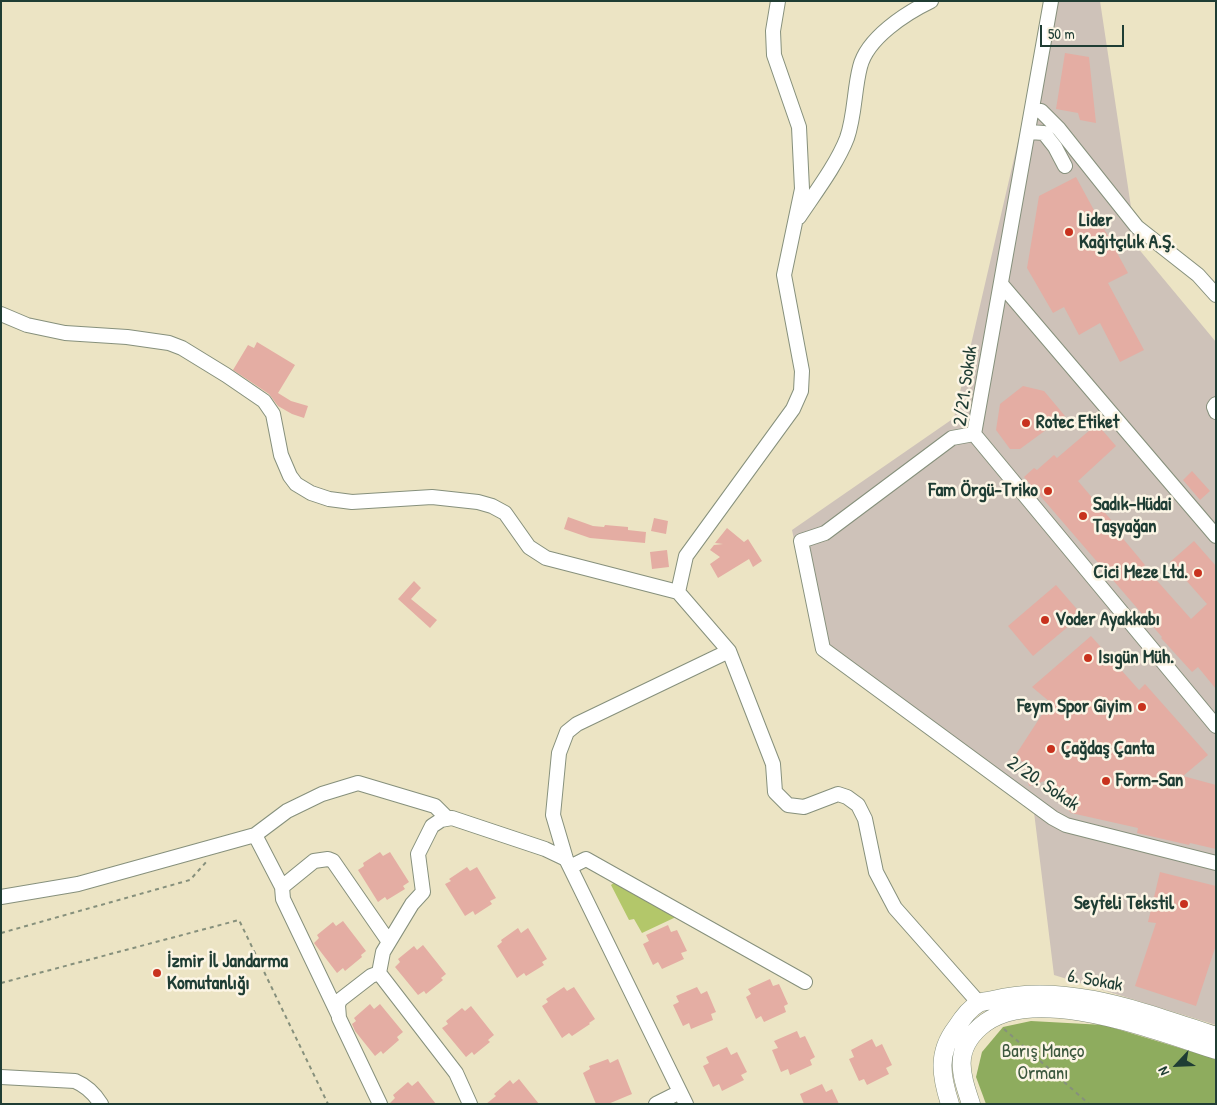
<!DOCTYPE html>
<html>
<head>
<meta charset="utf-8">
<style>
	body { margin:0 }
	#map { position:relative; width:1217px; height:1105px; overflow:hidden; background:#ece4c4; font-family:"Patrick Hand",sans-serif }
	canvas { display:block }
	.frame { position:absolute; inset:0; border:2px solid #1f3d34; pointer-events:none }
	.north { position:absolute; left:1152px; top:1040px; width:50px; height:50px; -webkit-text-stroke:4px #fcf5e5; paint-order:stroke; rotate:245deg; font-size:14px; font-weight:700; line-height:20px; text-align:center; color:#1f3d34 }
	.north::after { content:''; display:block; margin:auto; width:18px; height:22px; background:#1f3d34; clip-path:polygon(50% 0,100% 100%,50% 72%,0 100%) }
	.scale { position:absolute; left:1040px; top:25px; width:84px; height:22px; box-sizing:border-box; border:2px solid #1f3d34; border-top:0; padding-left:6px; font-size:15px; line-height:18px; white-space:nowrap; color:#1f3d34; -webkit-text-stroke:4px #fcf5e5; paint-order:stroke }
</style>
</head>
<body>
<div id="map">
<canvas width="1217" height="1105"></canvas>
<div class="frame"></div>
<div class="north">N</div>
<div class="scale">50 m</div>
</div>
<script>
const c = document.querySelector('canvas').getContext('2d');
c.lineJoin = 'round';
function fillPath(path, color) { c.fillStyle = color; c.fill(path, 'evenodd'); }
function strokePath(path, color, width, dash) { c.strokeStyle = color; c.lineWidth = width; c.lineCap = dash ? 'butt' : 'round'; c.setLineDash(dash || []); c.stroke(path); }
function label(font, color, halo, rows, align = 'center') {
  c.font = font + ' "Patrick Hand",sans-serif'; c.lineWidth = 5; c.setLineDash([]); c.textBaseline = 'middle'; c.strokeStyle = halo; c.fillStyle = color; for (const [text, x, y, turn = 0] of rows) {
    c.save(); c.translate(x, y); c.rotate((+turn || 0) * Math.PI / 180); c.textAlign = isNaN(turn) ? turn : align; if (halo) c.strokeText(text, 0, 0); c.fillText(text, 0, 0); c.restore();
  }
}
fillPath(new Path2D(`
	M1046,1H1100L1137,247L1216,342V1025L1054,975L1033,804L817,649L792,530L954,418L1028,98Z`), '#cec2b9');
fillPath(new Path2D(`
	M615,882L676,917L642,933L634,919L629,920L611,885Z`), '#b3c76a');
fillPath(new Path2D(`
	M1031,1021L1104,1025L1216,1059V1104H986L976,1077L982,1052L1003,1027Z`), '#8eac5e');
fillPath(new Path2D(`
	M1065,53L1089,57L1096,123L1080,120L1078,113L1056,109Z
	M1076,177L1128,273L1108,283L1144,350L1120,362L1100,323L1079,335L1064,307L1053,313L1027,268L1039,196Z
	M257,342L295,365L278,393L291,401L308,406L304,418L292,414L278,406L269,394L233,370L248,345L254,348Z
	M1023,386L1044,391L1065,416L1020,449H1010L996,430L1000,404Z
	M1097,424L1116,446L1078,481L1112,521L1110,523L1145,565L1144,566L1191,619L1207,604L1170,562L1194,541L1216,566V689L1198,667L1192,672L1161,638L1162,637L1024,477L1034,468L1037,470L1054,455L1057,458Z
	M1192,471L1210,491L1200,500L1183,480Z
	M568,517L593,526L604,527L605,525L628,527V530L646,532L645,543L590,538L564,529Z
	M654,518L668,521L666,534L651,531Z
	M727,528L744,542L748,539L762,561L753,567L749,559L718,578L710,564L720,557L710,550L714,545L723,544L715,543Z
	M667,550L669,567L652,569L650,552Z
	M414,581L421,588L411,599L437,620L430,628L398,599Z
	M1056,585L1082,615L1033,656L1008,626Z
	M1091,636L1139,690L1145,684L1208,755L1183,776L1216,785V849L1190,843L1189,845L1137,833L1138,828L1071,813L1061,802L1067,793L1048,780L1029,786L1024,763L1015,756L1050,702L1032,687Z
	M380,852L383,856L390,852L409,882L403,886L405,889L387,900L385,897L378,902L358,870L364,866L363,863Z
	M467,867L470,871L477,867L496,898L490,901L492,904L475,915L473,911L465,916L445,884L451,881L449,879Z
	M1160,872L1216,886V945L1196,1006L1135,986L1156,923L1148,922Z
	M343,921L366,951L361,955L362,957L345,971L343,968L337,973L314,943L319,938L317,935L333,922L336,926Z
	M668,925L671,932L677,930L687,951L681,953L684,959L662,969L658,962L653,965L643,944L649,941L646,935Z
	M518,928L521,933L528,928L547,959L542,962L544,965L526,976L524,973L517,978L497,946L502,942L501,940Z
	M423,945L446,974L441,978L443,980L426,994L424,991L418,995L395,967L400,962L398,959L414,946L417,950Z
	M770,979L773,986L779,984L788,1004L784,1006L786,1012L764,1022L761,1016L756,1019L746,997L751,994L748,989Z
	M564,987L567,991L574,987L595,1019L589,1023L590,1024L572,1036L569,1033L562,1038L542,1006L548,1002L546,999Z
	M697,987L701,994L707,991L716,1012L711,1014L713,1020L691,1029L689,1023L683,1026L673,1005L679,1002L676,996Z
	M370,1004L374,1009L380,1004L403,1032L397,1037L399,1040L383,1054L381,1051L375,1056L355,1031L352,1024L356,1021L354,1018Z
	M471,1006L494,1035L488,1040L490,1042L474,1055L472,1052L466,1057L442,1028L448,1024L446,1021L462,1008L465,1011Z
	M797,1031L800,1038L805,1036L815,1057L810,1060L812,1065L790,1075L788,1069L781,1072L772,1050L778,1048L774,1041Z
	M872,1039L876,1047L882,1044L892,1065L886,1068L889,1074L867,1085L864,1079L859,1081L849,1059L854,1057L851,1050Z
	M727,1047L731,1055L737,1052L747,1072L741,1075L744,1080L722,1091L719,1084L713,1087L703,1066L709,1063L706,1057Z
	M608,1059L610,1063L618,1059L632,1094L608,1104H596L583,1073L590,1069L589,1066Z
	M519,1079L539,1104H486L496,1096L494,1094L510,1080L513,1084Z
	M418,1081L436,1104H389L395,1098L393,1095L408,1082L412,1086Z
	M822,1084L826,1092L832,1089L839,1104H804L800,1094Z`), '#e4ada3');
const minor = new Path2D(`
	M778,1L773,31L774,55L799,127L802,189L784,275L802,371L801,391L793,409L686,556L678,592L729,651L773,764L775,792L788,805L804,807L838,794L847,797L858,805L865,819L876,872L895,908L979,1003
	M1051,1L974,434L1216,726
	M1032,110L1041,111L1059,129L1137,227L1198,275L1216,295
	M1029,132L1044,133L1055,147L1065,166
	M799,217C815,193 837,164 847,138C855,115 854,90 860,67C867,38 906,13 931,1
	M1001,284L1216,536
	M1,314L27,325L65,333L127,337L169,343L182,348L226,375L264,401L273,414L281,455L290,476L296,484L311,493L329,499L352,502L432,497L478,502L492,506L505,513L529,547L546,558L678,592
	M1216,404L1214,407L1216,412
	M974,434L952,438L825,533L801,541L823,649L1053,818L1066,825L1216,863
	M255,835L282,887
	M566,859L553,815L559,753L567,732L577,724L729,651
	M570,867L586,859L805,982
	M1,897L78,884L255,835L287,811L322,794L358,783L435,806L447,818
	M379,973L383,952L412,904L423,892L418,854L432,826L441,820L452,818L545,849L566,859L686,1104
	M338,1014L283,899L282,887L314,861L328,859L333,861L389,942
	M1,1077L75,1081C87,1086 94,1093 101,1104
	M380,1104L339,1018L338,1005L340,1000L371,976L379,973L456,1073L470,1104
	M656,1104L680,1092`);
const major = new Path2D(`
	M950,1104C941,1076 937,1053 956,1028C961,1020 970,1008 979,1003C983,1001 989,1001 993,1000C1066,981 1148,1014 1216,1036
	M971,1104C961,1074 953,1051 980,1027C1031,981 1159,1032 1216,1050`);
strokePath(minor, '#86907c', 16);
strokePath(major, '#86907c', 19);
strokePath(new Path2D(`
	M1,933L190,880L207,861
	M1,983L239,920L328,1104
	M1004,1029L1089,1104`), '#86907c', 2, [4, 4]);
strokePath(minor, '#fff', 14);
strokePath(major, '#fff', 18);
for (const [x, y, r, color] of [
	[1069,232,5,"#c8321e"],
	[1026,423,5,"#c8321e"],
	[1048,491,5,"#c8321e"],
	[1083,516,5,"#c8321e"],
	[1198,573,5,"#c8321e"],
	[1045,620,5,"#c8321e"],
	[1088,658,5,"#c8321e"],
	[1142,707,5,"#c8321e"],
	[1051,749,5,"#c8321e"],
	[1106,781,5,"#c8321e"],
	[1184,904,5,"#c8321e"],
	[157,973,5,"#c8321e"]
]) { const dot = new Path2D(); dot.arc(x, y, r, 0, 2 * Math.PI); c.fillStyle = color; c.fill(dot); strokePath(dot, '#fcf5e5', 2); }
label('bold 19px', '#1f3d34', '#fcf5e5', [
	["Lider",1079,221],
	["Kağıtçılık A.Ş.",1079,243],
	["Rotec Etiket",1036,423],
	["Fam Örgü-Triko",1038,491,"right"],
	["Sadık-Hüdai",1093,505],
	["Taşyağan",1093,527],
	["Cici Meze Ltd.",1188,573,"right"],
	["Voder Ayakkabı",1055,620],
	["Isıgün Müh.",1098,658],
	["Feym Spor Giyim",1132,707,"right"],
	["Çağdaş Çanta",1061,749],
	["Form-San",1116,781],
	["Seyfeli Tekstil",1174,904,"right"],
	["İzmir İl Jandarma",167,962],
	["Komutanlığı",167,984]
], 'left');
label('19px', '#1f3d34', '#fcf5e5', [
	["2/21. Sokak",966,386,-82],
	["2/20. Sokak",1043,784,34],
	["6. Sokak",1095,981,10]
]);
label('19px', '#3d593f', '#fcf5e5', [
	["Barış Manço",1043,1052],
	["Ormanı",1043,1074]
]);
</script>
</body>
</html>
